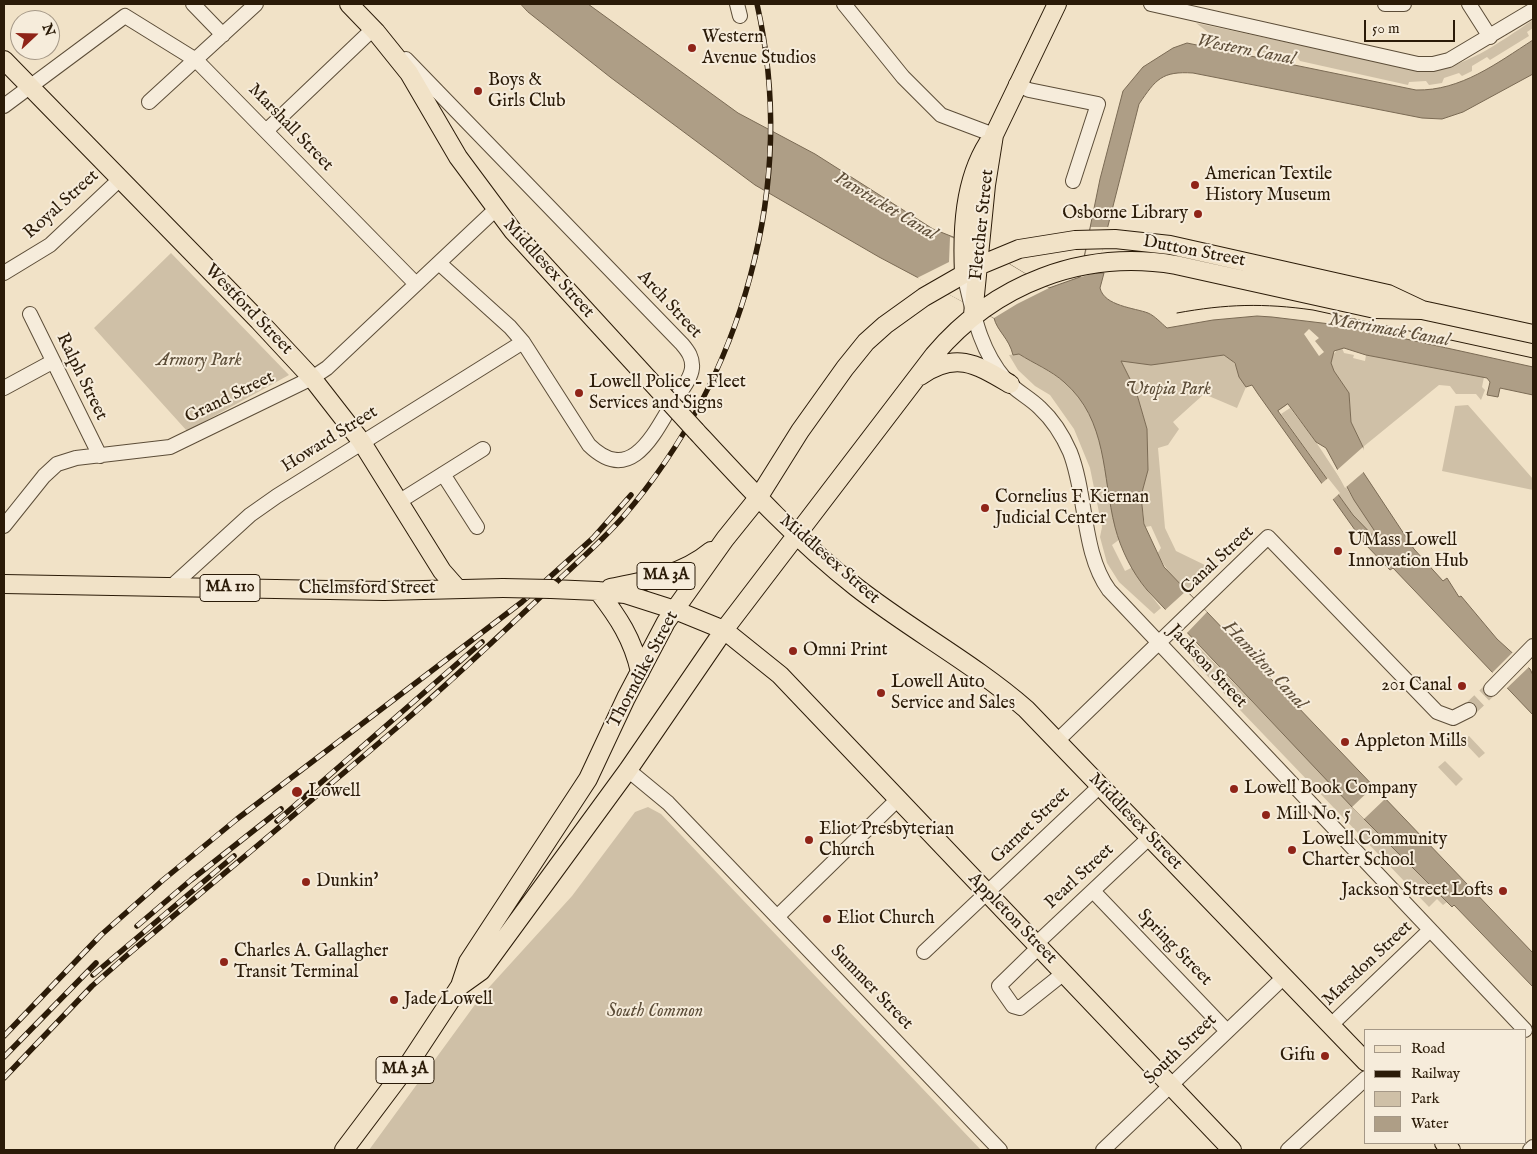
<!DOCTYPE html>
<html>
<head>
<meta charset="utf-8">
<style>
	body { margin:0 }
	#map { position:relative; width:1537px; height:1154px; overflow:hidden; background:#f1e2c7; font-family:"IM FELL English",serif }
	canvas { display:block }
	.frame { position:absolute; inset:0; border:5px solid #2b1b08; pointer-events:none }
	.legend { position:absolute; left:1364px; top:1029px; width:162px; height:115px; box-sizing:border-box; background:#f6ecdb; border:1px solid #a59887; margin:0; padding:6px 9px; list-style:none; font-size:15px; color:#2b1b08 }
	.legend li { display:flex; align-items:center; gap:10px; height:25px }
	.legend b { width:25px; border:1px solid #a59887 }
	.north { position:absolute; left:10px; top:10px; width:50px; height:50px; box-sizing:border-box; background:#f6ecdb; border:1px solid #a59887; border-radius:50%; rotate:69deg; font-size:14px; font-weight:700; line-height:20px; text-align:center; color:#2b1b08 }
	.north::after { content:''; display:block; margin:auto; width:18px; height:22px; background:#8f2418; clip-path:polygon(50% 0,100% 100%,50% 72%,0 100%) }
	.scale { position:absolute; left:1364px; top:20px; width:91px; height:22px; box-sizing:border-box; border:2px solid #2b1b08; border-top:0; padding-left:6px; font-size:15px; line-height:18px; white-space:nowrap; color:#2b1b08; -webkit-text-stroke:4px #f6ecdb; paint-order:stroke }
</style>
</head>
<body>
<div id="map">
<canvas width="1537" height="1154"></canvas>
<div class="frame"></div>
<ul class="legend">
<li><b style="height:6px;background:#f1e2c7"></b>Road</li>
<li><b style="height:6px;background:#2b1b08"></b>Railway</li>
<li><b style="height:14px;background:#cfc0a7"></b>Park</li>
<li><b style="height:14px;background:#ae9e86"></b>Water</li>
</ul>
<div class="north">N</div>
<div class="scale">50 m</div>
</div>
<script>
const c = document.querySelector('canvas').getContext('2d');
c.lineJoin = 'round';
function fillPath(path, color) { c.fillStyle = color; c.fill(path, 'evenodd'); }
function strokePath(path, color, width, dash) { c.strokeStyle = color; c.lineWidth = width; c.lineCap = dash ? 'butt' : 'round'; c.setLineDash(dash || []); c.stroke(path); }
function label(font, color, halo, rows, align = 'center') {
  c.font = font + ' "IM FELL English",serif'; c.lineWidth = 4; c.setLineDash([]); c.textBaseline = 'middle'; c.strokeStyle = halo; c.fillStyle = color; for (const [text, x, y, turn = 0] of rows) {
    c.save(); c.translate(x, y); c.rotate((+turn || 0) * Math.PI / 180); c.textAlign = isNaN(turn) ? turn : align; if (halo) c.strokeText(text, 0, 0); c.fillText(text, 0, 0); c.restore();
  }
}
fillPath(new Path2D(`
	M1533,20V28L1527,32L1529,36L1490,60L1487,57L1472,66V71L1462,76L1459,73L1444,78L1442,83L1429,85L1426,81L1409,82L1408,85L1300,61L1296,55L1279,52L1277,56L1218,42L1213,43L1210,40L1209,33L1196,23L1422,71C1465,69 1498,43 1533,20Z
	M171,253L289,375L187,431L94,328Z
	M1339,348H1342L1344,353L1354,355L1353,358L1365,361L1366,355L1484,377L1482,387L1485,390L1481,400L1476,394H1456L1450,386L1439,385L1363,447L1351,422L1349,393L1334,371L1331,363L1333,355Z
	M1019,354C1033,363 1048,370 1062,380C1089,399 1103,439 1106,471C1109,493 1110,518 1120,539L1112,545L1125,571L1133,567L1142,584L1161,608L1154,614L1119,582L1107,563L1100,537L1102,527L1090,468L1074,429L1050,395L1035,386L1018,370L1009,355Z
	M1220,354C1238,358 1237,374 1246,387L1237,408L1204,394L1173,422L1179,429L1168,445L1158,448L1165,528L1176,551L1211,568L1186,591L1170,574L1157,554L1161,548L1151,526L1145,527L1141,496L1148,470L1147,429L1136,391L1121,361Z
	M1468,405L1533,479V490L1442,471L1455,406Z
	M1290,408L1316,442L1378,536L1377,542L1353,515L1281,414Z
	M1189,637L1447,902L1443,905L1437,899L1429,907L1193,661L1182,644Z
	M1469,736L1485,753L1479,758L1463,741Z
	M1445,761L1463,779L1456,786L1438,767Z
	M648,807L661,814L981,1150H369L482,995L572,896L635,812Z`), '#cfc0a7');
const water = new Path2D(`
	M521,4H588L738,113L815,154L933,229L986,250L1049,288L1080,277L1100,179L1123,91L1143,67L1173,48L1187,43L1416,90C1461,91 1497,63 1533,40V74L1463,112L1442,119L1422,118L1193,73C1162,71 1156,79 1139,104L1096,273H1104L1100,288C1104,306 1135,308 1148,313C1155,316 1161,323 1167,328L1213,320L1257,316L1272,317L1347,326L1533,367V395L1500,388L1498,397L1487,395L1490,382L1487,378L1366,355L1344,348L1334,351L1331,363L1334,371L1349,393L1351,422L1363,447L1361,462L1363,472L1414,549L1443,581L1447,578L1459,597L1461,596L1497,639L1530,669L1533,675V715L1393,568L1390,570L1365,544L1258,394L1252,385L1246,387L1239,377L1235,363L1224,355L1151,365L1121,361L1136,391L1147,429L1148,470L1141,496L1144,524L1164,567L1533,953V987L1454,905L1452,907L1353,808L1147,590C1132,572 1121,550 1115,527C1102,476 1108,420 1064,382C1052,371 1033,363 1019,354L1013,355C1009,338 997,331 994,318L879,257L755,185L610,77L528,12ZM1288,404L1316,442L1326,448L1354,500L1378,536V541L1353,515L1278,411Z`);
fillPath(water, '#ae9e86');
strokePath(water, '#7a6a54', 1);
fillPath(new Path2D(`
	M1091,227H1109L1096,273L1081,277Z
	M950,237L986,250L1049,288L1017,304L994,318L917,278L949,262Z
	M1309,329L1319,338L1315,341L1324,352L1319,356L1304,334Z
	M1363,447L1366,470L1345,488L1336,471Z
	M1328,478L1340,493L1331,501L1320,485Z
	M1186,591L1207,612L1186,634L1164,611Z
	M1514,651L1530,666L1506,689L1491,674Z
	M1373,787L1385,799L1364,819L1352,807Z`), '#f1e2c7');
strokePath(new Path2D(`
	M1469,710L1491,689`), '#c9baa1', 14, [14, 7]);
const minor = new Path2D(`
	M193,4L223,35
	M737,4L740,16
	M844,4L903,77L941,115L994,135
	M1151,4L1418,64H1433L1449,60L1533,10
	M1385,4H1404
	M1469,4L1490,37
	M406,59L682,344C688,351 693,358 692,368C691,380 678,394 672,404C653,436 630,485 589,445L523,342L510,327L439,263
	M1016,84L1029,90L1098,104L1073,181
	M149,102L256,4
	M4,106L125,16L196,60L415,283
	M267,130L373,29
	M4,273L50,245L119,180
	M964,274C973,311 979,349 1005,379C1015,391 1029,397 1040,408C1053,420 1063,436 1070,452C1087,495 1082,553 1109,590L1525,1030
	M30,314L100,456
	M4,388L52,362
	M443,474L477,527
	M400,501L483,449
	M4,526L44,476L57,464L76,458L170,447L312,378L327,368L496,209
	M171,587L250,515L277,496L523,342
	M1491,689L1533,646
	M1057,741L1268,537L1437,712L1453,718L1469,710
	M628,770L668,803L1000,1150
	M1093,891L1227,1031
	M777,917L898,799
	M1036,944L1150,837
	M1039,947L999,986L1013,1006L1020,1008L1064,973
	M924,952L1100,786
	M1331,1025L1430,930
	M1103,1150L1284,977
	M1288,1150L1366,1078
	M1530,1150L1533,1147`);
const major = new Path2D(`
	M349,4L376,32L409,73L458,157L513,231L664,396
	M4,60L259,321L312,378L361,441L442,571L457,588
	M964,274C962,230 964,181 988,143
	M973,315L986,185L994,135L1057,4
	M920,376C956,351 976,364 1010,384
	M696,431C746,485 797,541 856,587C911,630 973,663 1026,709L1366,1062
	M4,584L384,591L503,588
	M610,588C646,581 682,575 711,551
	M551,589L598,591L625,594L675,610L724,630L780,675L1232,1150
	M598,591C618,617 633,639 640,672
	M460,986L481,971L628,770L724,630L934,355C994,284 1083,249 1176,265L1375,309L1422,310L1533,334
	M1444,1143L1451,1150
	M344,1150L408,1065L460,986L468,962L588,779L626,698L666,622L725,539L758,498L800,431L845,368L866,342L885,325L924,297L978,266L1019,249L1075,240L1115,239L1170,245L1388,294L1422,310`);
strokePath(minor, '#5c4d38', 16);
strokePath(major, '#2b1b08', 20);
strokePath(minor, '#f6ecdb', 14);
strokePath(major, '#f1e2c7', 18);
strokePath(new Path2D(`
	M1177,313C1226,304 1264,303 1313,310L1533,358`), '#2b1b08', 1);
const rail = new Path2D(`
	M277,821L482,642
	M137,926L191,880L281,809
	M93,975L234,856
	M4,1036L101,935L163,880L237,819L522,602L593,538L631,495
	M4,1057L96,963
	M4,1078L92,986L125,957C216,880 309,803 400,725C452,681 500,635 549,589C574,565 600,543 623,517C743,377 798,185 757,4`);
strokePath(rail, '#2b1b08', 5.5);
strokePath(rail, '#f6ecdb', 4, [11]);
const majorBridge = new Path2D(`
	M664,396L696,431
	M503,588L551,589`);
strokePath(majorBridge, '#2b1b08', 20, []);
strokePath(majorBridge, '#f1e2c7', 18);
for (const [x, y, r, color] of [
	[692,48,5,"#8f2418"],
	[478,91,5,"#8f2418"],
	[1195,185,5,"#8f2418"],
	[1198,214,5,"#8f2418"],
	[579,393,5,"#8f2418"],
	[985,508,5,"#8f2418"],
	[1338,551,5,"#8f2418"],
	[793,651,5,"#8f2418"],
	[1462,686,5,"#8f2418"],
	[881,693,5,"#8f2418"],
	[1345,742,5,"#8f2418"],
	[1234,789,5,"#8f2418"],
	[297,792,6,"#8f2418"],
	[1266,815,5,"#8f2418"],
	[809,840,5,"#8f2418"],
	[1292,850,5,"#8f2418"],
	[306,882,5,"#8f2418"],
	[1503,891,5,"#8f2418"],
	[827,919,5,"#8f2418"],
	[224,962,5,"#8f2418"],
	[394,1000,5,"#8f2418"],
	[1325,1056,5,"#8f2418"]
]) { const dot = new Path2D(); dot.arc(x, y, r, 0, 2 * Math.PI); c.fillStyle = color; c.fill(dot); strokePath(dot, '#f6ecdb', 2); }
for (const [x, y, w] of [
	[666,576,58],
	[230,588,60],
	[405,1070,58]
]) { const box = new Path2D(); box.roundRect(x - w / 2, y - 13.5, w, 27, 4); c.fillStyle = '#f6ecdb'; c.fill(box); strokePath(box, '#2b1b08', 1); }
label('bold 16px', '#2b1b08', null, [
	["MA 3A",666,576],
	["MA 110",230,588],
	["MA 3A",405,1070]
]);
label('18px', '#2b1b08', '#f6ecdb', [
	["Western",702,38],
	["Avenue Studios",702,59],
	["Boys &",488,81],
	["Girls Club",488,102],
	["American Textile",1205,175],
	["History Museum",1205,196],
	["Osborne Library",1188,214,"right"],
	["Lowell Police - Fleet",589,383],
	["Services and Signs",589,404],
	["Cornelius F. Kiernan",995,498],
	["Judicial Center",995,519],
	["UMass Lowell",1348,541],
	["Innovation Hub",1348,562],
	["Omni Print",803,651],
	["Lowell Auto",891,683],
	["Service and Sales",891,704],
	["201 Canal",1452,686,"right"],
	["Appleton Mills",1355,742],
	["Lowell Book Company",1244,789],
	["Lowell",308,792],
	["Mill No. 5",1276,815],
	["Eliot Presbyterian",819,830],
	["Church",819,851],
	["Lowell Community",1302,840],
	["Charter School",1302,861],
	["Dunkin'",316,882],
	["Jackson Street Lofts",1493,891,"right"],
	["Eliot Church",837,919],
	["Charles A. Gallagher",234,952],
	["Transit Terminal",234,973],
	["Jade Lowell",404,1000],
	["Gifu",1315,1056,"right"]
], 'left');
label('18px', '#2b1b08', '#f6ecdb', [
	["Marshall Street",290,128,46],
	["Royal Street",62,205,-42],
	["Fletcher Street",983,225,-84],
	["Dutton Street",1194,252,11],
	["Middlesex Street",548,269,48],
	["Arch Street",669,305,47],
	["Westford Street",248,310,46],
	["Ralph Street",81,377,64],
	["Grand Street",230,398,-26],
	["Howard Street",330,440,-32],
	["Middlesex Street",829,560,41],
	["Canal Street",1218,561,-43],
	["Chelmsford Street",367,589],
	["Jackson Street",1207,667,47],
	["Thorndike Street",644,670,-62],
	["Middlesex Street",1135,822,46],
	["Garnet Street",1031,826,-44],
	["Pearl Street",1080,877,-43],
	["Appleton Street",1012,919,46],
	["Spring Street",1174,948,46],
	["Marsdon Street",1368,964,-43],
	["Summer Street",871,988,46],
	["South Street",1181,1050,-44]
]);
label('italic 18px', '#5c4d38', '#f6ecdb', [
	["Armory Park",199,361],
	["Utopia Park",1168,390],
	["South Common",655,1012]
]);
label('italic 19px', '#5f4f3a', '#f6ecdb', [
	["Western Canal",1246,51,11],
	["Pawtucket Canal",885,207,31],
	["Merrimack Canal",1389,331,10],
	["Hamilton Canal",1264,666,47]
]);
</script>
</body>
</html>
